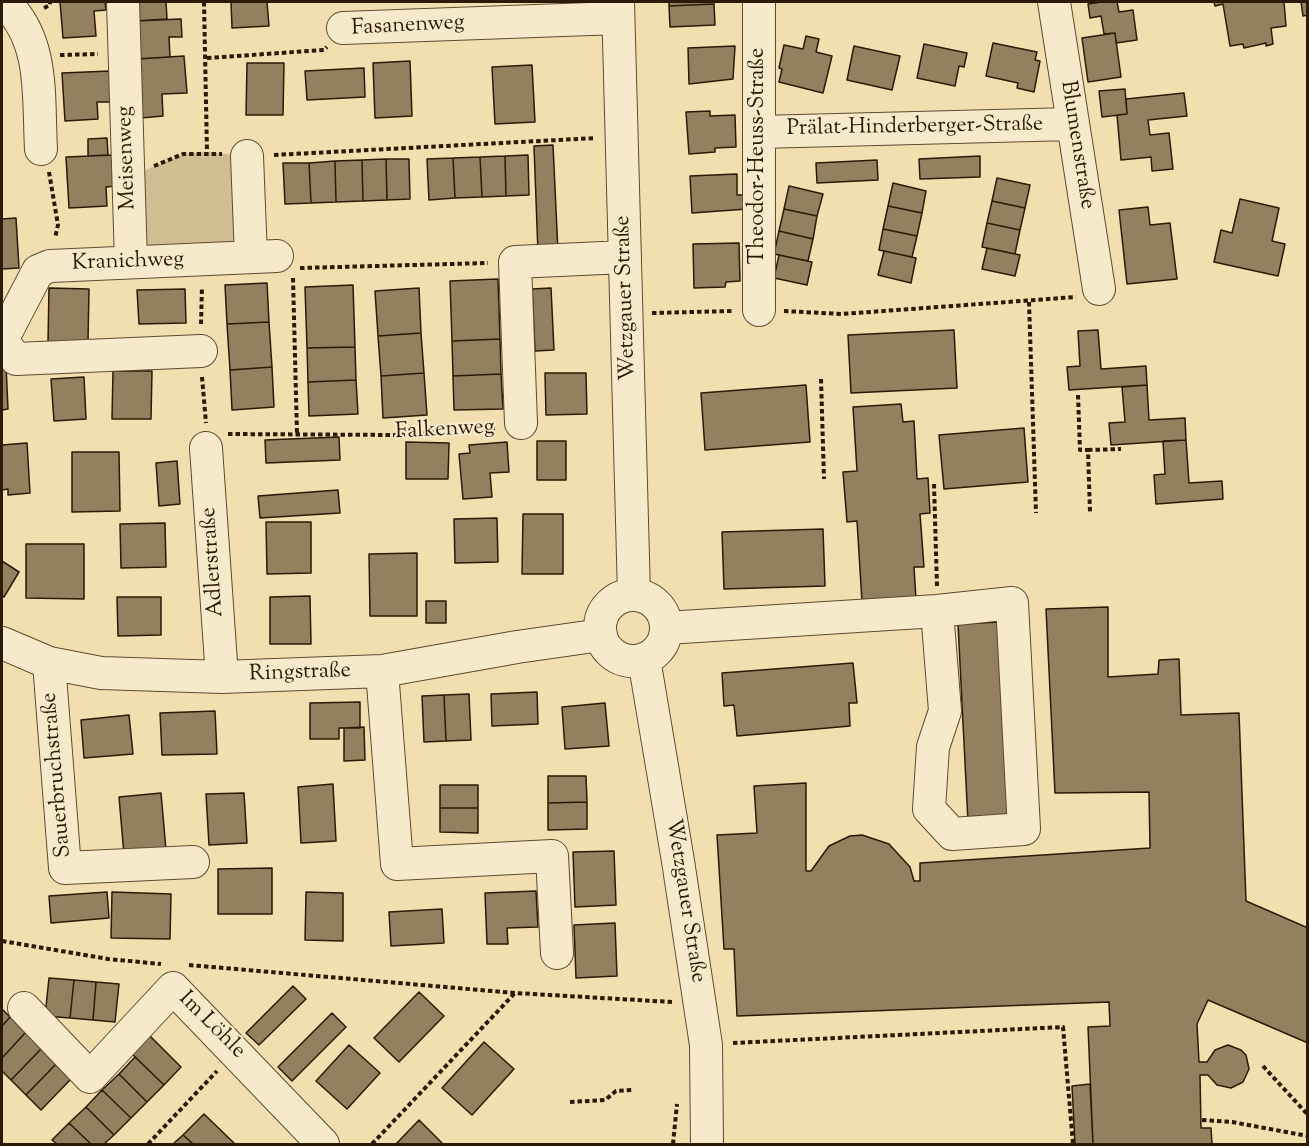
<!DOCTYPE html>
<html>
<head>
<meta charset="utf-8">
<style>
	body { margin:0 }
	#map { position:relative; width:1309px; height:1146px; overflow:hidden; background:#f2dfaf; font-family:"Sorts Mill Goudy",serif }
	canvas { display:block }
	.frame { position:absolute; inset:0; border:3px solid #2b1a06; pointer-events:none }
</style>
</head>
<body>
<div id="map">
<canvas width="1309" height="1146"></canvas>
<div class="frame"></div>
</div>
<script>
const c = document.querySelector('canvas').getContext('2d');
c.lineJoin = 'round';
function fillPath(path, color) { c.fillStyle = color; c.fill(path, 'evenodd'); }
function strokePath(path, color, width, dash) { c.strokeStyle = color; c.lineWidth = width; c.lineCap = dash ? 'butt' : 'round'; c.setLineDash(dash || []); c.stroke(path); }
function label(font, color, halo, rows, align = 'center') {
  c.font = font + ' "Sorts Mill Goudy",serif'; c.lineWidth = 4.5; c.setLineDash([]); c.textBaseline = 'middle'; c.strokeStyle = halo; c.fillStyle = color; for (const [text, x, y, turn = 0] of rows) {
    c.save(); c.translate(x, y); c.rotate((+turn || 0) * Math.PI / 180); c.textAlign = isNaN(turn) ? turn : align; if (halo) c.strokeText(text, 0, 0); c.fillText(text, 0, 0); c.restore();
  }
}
fillPath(new Path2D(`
	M207,152L247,156L251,257L131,262L129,177L183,154Z`), '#d0be92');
const building = new Path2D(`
	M60,2H105L106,10L94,11L96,36L63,38Z
	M134,2H166L167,19L135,21Z
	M231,2H267L269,26L232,28Z
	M669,2H714V4L669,6Z
	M1102,2H1117L1119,12L1133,10L1137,40L1116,43L1115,33L1104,34L1101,16L1090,18L1088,4Z
	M1214,2H1284L1286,26L1271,28L1273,44L1266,46V43L1244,48L1243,44L1230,46L1223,4L1215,6Z
	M1301,2H1308V15L1303,16Z
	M714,4L715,25L670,27L669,6Z
	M181,19L182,37H169L170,57L137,59L135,21Z
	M1115,33L1121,77L1088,82L1082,38Z
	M806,36L819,39L816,52L832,56L823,93L779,82L782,69L779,68L784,45L803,49Z
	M993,43L1037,52L1035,60L1040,61L1034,92L1017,88L1018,83L986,76Z
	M924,44L967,53L964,67L959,66L955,86L917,78Z
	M735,46L733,79L689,84L688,48Z
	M854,46L900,56L892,90L847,80Z
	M184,56L187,93L162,94L163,116L141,118L137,59Z
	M410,61L412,116L375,118L373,63Z
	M247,63H284L283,115H246Z
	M532,65L535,122L495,124L492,67Z
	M364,68L365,97L307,100L305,71Z
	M110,71L112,102H97L98,119L65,121L62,73Z
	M1125,89L1127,114L1102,117L1099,91Z
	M1184,93L1187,116L1148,120L1150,135L1169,133L1173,169L1152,171L1151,157L1121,160L1117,115L1127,114L1126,99Z
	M710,111V116L735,115L736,147L715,148V152L689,154L686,112Z
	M107,138L108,155L88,156V139Z
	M553,145L558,252L538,253L534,146Z
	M114,155L115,186L106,187L107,206L69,208L66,157Z
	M528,155L529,195L506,196L505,156Z
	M505,156L506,196L482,197L480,157Z
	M980,156V177L920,179L919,159Z
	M480,157L482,197L455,198L453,158Z
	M453,158L455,198L429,200L427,159Z
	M386,159L387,200L363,201L362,160Z
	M386,159H409L410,199L387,200Z
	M362,160L363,201L336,202L335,161Z
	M877,160L878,180L817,183L816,163Z
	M335,161L336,202L311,203L309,163Z
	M283,163H309L311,203L285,204Z
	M737,174V195H746L747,209L692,213L690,176Z
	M997,178L1030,185L1025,208L992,201Z
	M893,183L926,191L922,213L888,206Z
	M789,186L823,194L817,216L784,209Z
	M1240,199L1279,208L1272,241L1285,244L1278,276L1214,262L1221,230L1232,233Z
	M992,201L1025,208L1020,230L987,223Z
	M888,206L922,213L917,236L883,229Z
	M1148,207L1150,225L1170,223L1177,279L1127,284L1119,210Z
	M784,209L817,216L813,239L779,231Z
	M16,218L19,268L2,269V219Z
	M987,223L1020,230L1015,254L982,247Z
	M883,229L917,236L912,257L879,250Z
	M779,231L813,239L808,261L774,254Z
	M739,243L740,281L726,282L725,287L694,288L693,244Z
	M987,248L1020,255L1015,276L982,269Z
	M884,251L916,258L911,283L878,275Z
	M779,255L812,262L807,285L774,278Z
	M498,279L500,339L452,341L450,281Z
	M267,283L269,322L227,324L225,285Z
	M353,285L355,347L307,348L305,287Z
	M49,288L89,289L88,342H48Z
	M419,288L421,333L378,336L375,291Z
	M551,288L554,350L535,351L532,289Z
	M185,289L186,323L139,324L137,290Z
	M269,322L272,367L230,370L227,324Z
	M954,330L957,388L851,393L848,335Z
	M1098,330L1101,369L1146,366L1147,385L1069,390L1067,367L1080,366L1078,331Z
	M421,333L424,373L381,376L378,336Z
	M500,339L501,374L453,376L452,341Z
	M355,347L356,380L308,382L307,348Z
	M6,365L8,409L2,410V366Z
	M272,367L274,407L232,410L230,370Z
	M113,371H152L151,419H112Z
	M424,373L427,415L383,418L381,376Z
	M545,373H586L587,414L546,415Z
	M501,374L503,409L454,410L453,376Z
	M84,377L86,419L54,421L51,379Z
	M356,380L358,414L309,416L308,382Z
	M806,385L810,442L705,450L701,393Z
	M1147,385L1149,420L1185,418L1186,440L1111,445L1109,423L1125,422L1122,387Z
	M901,404L903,422L914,421L917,479L928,478L930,513L920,514L924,567H914L916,599L862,602L857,521L847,522L843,472L857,471L853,407Z
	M1024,428L1028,482L944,489L939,435Z
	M339,437L340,460L266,463L265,440Z
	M2,438V445L27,443L30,493L8,495V489L2,490Z
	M1186,440L1189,483L1222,481L1223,499L1156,504L1154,475L1165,474L1163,441Z
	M537,441H566V480H537Z
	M406,442L449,443L448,479H406Z
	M507,442L509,472L490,473L492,497L463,499L459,454L470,453L469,445Z
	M72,452H119L120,511L72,512Z
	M177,461L180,504L159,506L156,463Z
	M338,490L340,513L260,518L258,496Z
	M523,514H563V574H522Z
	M497,518L498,562L455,563L454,519Z
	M266,522H311V573L267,574Z
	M165,523L166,567L121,568L120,524Z
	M823,529L825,586L724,589L722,532Z
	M26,544H84V599L26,598Z
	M417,553V616H370L369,554Z
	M2,561L19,572L4,597L2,596Z
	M310,596L311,644H270V597Z
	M117,597H161V635L118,636Z
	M426,601H446V623H426Z
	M1108,607V677L1158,674L1159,660L1179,659L1181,715L1239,713L1246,901L1308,928V1043L1208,1000L1197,1024L1199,1062H1207L1215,1050L1228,1045L1241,1050L1246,1055L1249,1069L1243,1082L1231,1088L1217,1085L1208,1075H1200L1201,1128H1211L1212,1144H1093L1088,1027L1110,1026L1109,1002L737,1016L734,949H724L717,835L757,833L754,786L806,783V871H811L829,846L850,836L862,835L889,844L910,867L914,881H920V863L1150,848L1149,792L1055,793L1046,609Z
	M1000,622L1010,819L968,822L958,624Z
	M853,663L857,703H849L850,726L737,736L734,705L724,706L722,673Z
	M537,692L538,724L492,726L491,694Z
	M469,694L471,740L446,741L444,695Z
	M444,695L446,741L424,742L422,696Z
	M360,702V728H339V739H310V703Z
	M605,703L609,746L565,749L562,707Z
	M215,711L217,754L162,755L160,713Z
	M129,715L133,754L84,758L81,720Z
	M364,727L365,760L344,761V728Z
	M548,776H586L587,802L548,803Z
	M333,784L336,841L301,843L298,787Z
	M440,785H478V808H440Z
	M161,793L166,850L124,855L119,797Z
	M244,793L247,843L209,845L206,794Z
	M587,802V829L548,830V803Z
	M440,808H478V833L440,832Z
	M614,851L616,905L575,907L573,852Z
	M272,868V914H218V869Z
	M536,891L538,927L507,928L508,944H487L485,893Z
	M107,892L109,918L51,923L49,896Z
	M112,892L171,894L170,939L111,938Z
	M306,892L343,893V941L305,940Z
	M442,909L444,943L391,946L389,912Z
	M615,923L617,976L576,978L574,925Z
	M49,978L74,980L70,1018L45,1016Z
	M74,980L96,982L93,1020L70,1018Z
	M96,982L119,984L115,1022L93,1020Z
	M293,986L306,999L259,1045L246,1033Z
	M419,992L444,1016L399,1062L374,1038Z
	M2,1009L10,1017L2,1026Z
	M332,1013L346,1027L292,1081L278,1067Z
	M10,1017L26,1032L2,1058V1026Z
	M26,1032L42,1048L11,1080L2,1071V1058Z
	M148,1034L181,1067L164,1085L130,1052Z
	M484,1042L514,1069L472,1115L442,1088Z
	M349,1045L380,1073L347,1109L316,1081Z
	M42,1048L57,1063L26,1095L11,1080Z
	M135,1057L164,1085L147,1102L119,1074Z
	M57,1063L72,1078L41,1110L26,1095Z
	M119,1074L147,1102L131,1118L102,1090Z
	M1090,1084L1093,1144H1075L1072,1086Z
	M102,1090L131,1118L114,1135L86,1107Z
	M86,1107L114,1135L104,1144H91L69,1123Z
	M204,1114L235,1144H193L183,1135Z
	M419,1120L443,1144H396Z
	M69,1123L91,1144H57L52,1140Z
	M183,1135L193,1144H173Z`);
fillPath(building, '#92805e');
strokePath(building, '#2b1a06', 1.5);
const minor = new Path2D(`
	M4,2C45,40 38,96 41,149
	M123,2L131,262
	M618,2L634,595
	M1054,2L1099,289
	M343,28L618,18
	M759,132L1072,124
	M247,156L251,257
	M759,310V2
	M2,340L38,271L50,266L277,256
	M2,340L16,359L201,351
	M521,423L515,262L625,257
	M206,448L222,677
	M600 628a33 33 0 1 1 66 0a33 33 0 1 1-66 0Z
	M666,628L937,611L1012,603L1024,829L952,834L929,809L933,747L945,711L937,611
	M2,643L49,663L101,673L222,677L382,671L517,647L601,635
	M644,659L678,861L706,1045L707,1144
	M49,663L65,868L193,862
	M382,671L397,864L552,856L557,953
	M24,1008L90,1077L173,988L323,1144`);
strokePath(minor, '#5d4b30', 34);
strokePath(new Path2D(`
	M204,2L207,152
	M44,8L50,5V2
	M60,55L98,54
	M207,58L324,50L327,47
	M274,155L596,138
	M154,166L183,154H222
	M49,172L58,225L55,238
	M300,268L488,263
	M293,278L297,434
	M1029,302L1036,513
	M784,311L842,314L1076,297
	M652,313L732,311
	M201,324L202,287
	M202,377L206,423
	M821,379L824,479
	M1078,395L1080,450H1088L1090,512
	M228,434L398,435L497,428
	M1088,450L1121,449
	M934,484L937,586
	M2,941L108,959L161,964
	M189,965L515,993L672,1002
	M733,1043L1063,1027L1073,1144
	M1263,1066L1308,1115
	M570,1102L605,1100L616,1091L633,1090
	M1202,1120L1232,1122L1308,1136
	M148,1144L217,1071
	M372,1144L515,993
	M673,1144L677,1104`), '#2b1a06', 4, [4.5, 3]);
strokePath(minor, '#f7eacb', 32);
label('22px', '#2b1a06', '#f7eacb', [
	["Fasanenweg",408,27,-3],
	["Prälat-Hinderberger-Straße",915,128,-1],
	["Blumenstraße",1076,145,81],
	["Theodor-Heuss-Straße",759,156,-90],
	["Meisenweg",128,158,-92],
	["Kranichweg",128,263,-2],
	["Wetzgauer Straße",627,298,-92],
	["Falkenweg",445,431,-3],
	["Adlerstraße",214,562,-94],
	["Ringstraße",300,674,-2],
	["Sauerbruchstraße",58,775,-95],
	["Wetzgauer Straße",684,901,81],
	["Im Löhle",211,1026,45]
]);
</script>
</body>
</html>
